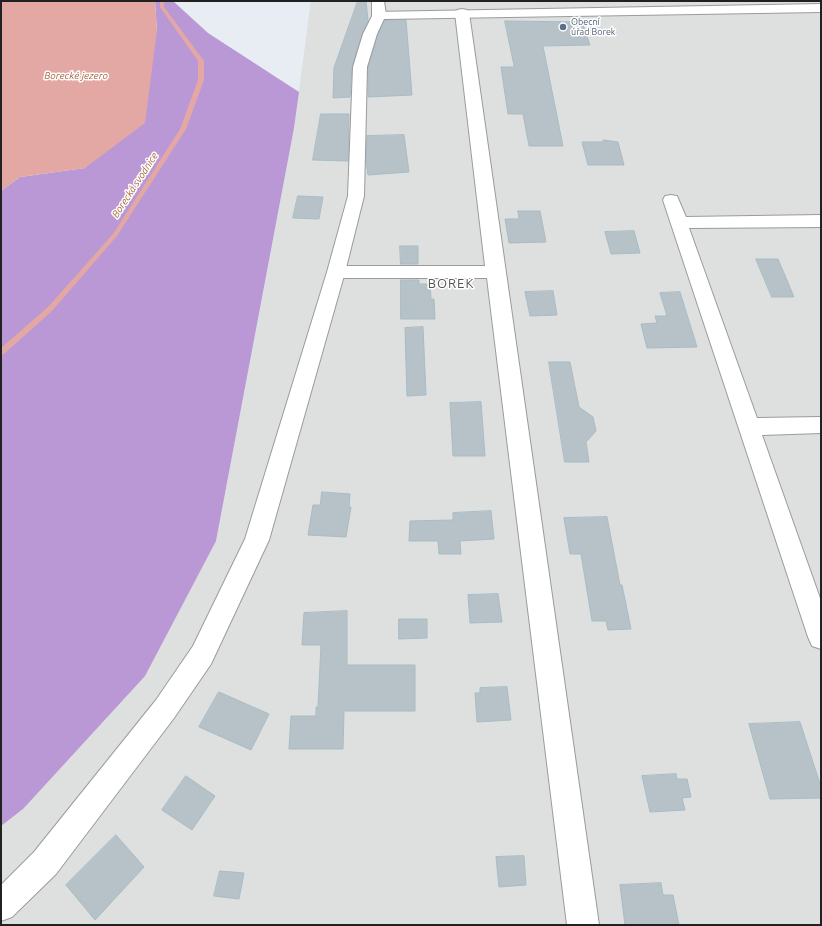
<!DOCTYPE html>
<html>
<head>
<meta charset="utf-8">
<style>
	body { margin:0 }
	#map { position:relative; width:822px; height:926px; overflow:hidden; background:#e7edf2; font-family:Ubuntu,sans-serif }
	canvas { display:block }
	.frame { position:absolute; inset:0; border:2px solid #212121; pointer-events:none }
</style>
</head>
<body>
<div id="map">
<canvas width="822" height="926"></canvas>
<div class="frame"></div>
</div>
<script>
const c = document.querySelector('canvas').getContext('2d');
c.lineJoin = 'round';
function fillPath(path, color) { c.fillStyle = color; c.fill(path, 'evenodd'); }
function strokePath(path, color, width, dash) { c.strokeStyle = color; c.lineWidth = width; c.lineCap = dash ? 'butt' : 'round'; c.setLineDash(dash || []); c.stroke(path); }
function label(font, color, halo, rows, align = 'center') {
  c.font = font + ' Ubuntu,sans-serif'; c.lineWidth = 3; c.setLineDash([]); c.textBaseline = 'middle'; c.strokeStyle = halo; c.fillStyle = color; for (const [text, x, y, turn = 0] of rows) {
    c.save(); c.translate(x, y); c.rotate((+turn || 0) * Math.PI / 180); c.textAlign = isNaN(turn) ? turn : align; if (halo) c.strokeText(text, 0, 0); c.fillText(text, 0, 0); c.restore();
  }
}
fillPath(new Path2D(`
	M311,1H821V925H1V826L23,809L216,541L294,128Z`), '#dedfdf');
fillPath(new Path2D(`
	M155,1H173L208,33L299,92L294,128L216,541L145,676L23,809L1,826V191L20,177L85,168L157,30Z`), '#b998d5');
fillPath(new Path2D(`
	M1,1H155L157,30L145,123L85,168L20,177L1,191Z`), '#e3a8a4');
fillPath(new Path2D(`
	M160,1H164V7L204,61V80L186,129L117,236L52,311L4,354L1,355V348L48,307L113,234L180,129L198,80V61L160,7Z`), '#e3a8a4');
const building = new Path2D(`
	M358,1H366L368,20L362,34L352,67L350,97L333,98L334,68Z
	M385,20H406L412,95L368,97V67L378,35Z
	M505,21L582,22L590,45L543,46L563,146H529L523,114H508L501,67H514Z
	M321,114H349L348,161L313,160Z
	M404,135L409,172L368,175L366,161L367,136Z
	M604,140L618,142L624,165H588L582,142H601Z
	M298,196L323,197L319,219L293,218Z
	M518,211H540L546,242L509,243L505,219H519Z
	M634,231L640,253L611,254L605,232Z
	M400,246H418V264H401Z
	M756,259H778L794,297H772Z
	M401,280H419V284H430L431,299H434L435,319H401Z
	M553,291L557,315L530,316L525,292Z
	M680,292L697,347L647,348L641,324L657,323L655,316H667L660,293Z
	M423,327L426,395L407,396L405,328Z
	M549,362H570L579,407L593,417L596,431L586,442L589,462H565Z
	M481,402L485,456H453L450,403Z
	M322,492L350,494L349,507H351L346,537L308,535L313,505H320Z
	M491,511L494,539L460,541L461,554H439L438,541H409L410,521L453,520V513Z
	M607,517L620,585H622L631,629L608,630L606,621H592L581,554H570L564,518Z
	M498,594L502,622L470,623L468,595Z
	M347,611V665H415V711H344L343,749H289L291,716H316V707H318L321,645H302L304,613Z
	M399,619H427V638L399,639Z
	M507,687L511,720L477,722L475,693H480V688Z
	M219,692L269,714L251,750L199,727Z
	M800,722L821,787V798L770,799L749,724Z
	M676,774L677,779H687L691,797L682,798L685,810L650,812L642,776Z
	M186,776L215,796L192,830L162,810Z
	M116,835L144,867L95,920L66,885Z
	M524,856L526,885L499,887L496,857Z
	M220,871L244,873L239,899L214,896Z
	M661,883L663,895H673L679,925H625L620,885Z`);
fillPath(building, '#b6c2c8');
strokePath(building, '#a8bdc5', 1);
const minor = new Path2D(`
	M372,1H384L386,15L384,18H374L372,15Z
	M462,9L467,10L469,13L599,925H567L487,278H336L330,276L327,272L330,268L336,266H485L455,13L457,10Z
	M671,195L677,196L686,217L821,215V227L689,228L757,418L821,417V433L762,435L821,601V649L812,646L808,637L663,200L665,196Z`);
const tertiary = new Path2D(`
	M821,4V12L384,19L377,34L367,67L364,196L345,272L269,540L211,664L174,718L56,874L12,917L1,921V885L34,852L156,700L193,646L245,539L327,272L348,196L353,67L363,34L374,12Z`);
strokePath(minor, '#9b9b9b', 2);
strokePath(tertiary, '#9b9b9b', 2);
fillPath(minor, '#fff');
fillPath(tertiary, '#fff');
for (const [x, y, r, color] of [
	[563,27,4,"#5c6f8a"]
]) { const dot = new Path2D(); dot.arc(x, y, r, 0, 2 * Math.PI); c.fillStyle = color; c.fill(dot); strokePath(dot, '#fff', 1.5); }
label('9px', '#4e5e75', '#fff', [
	["Obecní",571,22],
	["úřad Borek",571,32]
], 'left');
label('italic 10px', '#aa623e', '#fff', [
	["Borecké jezero",76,76],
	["Borecká svodnice",135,185,-57]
]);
c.letterSpacing = '1px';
label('13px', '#545454', '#fff', [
	["BOREK",451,284]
]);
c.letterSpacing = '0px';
</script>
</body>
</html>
